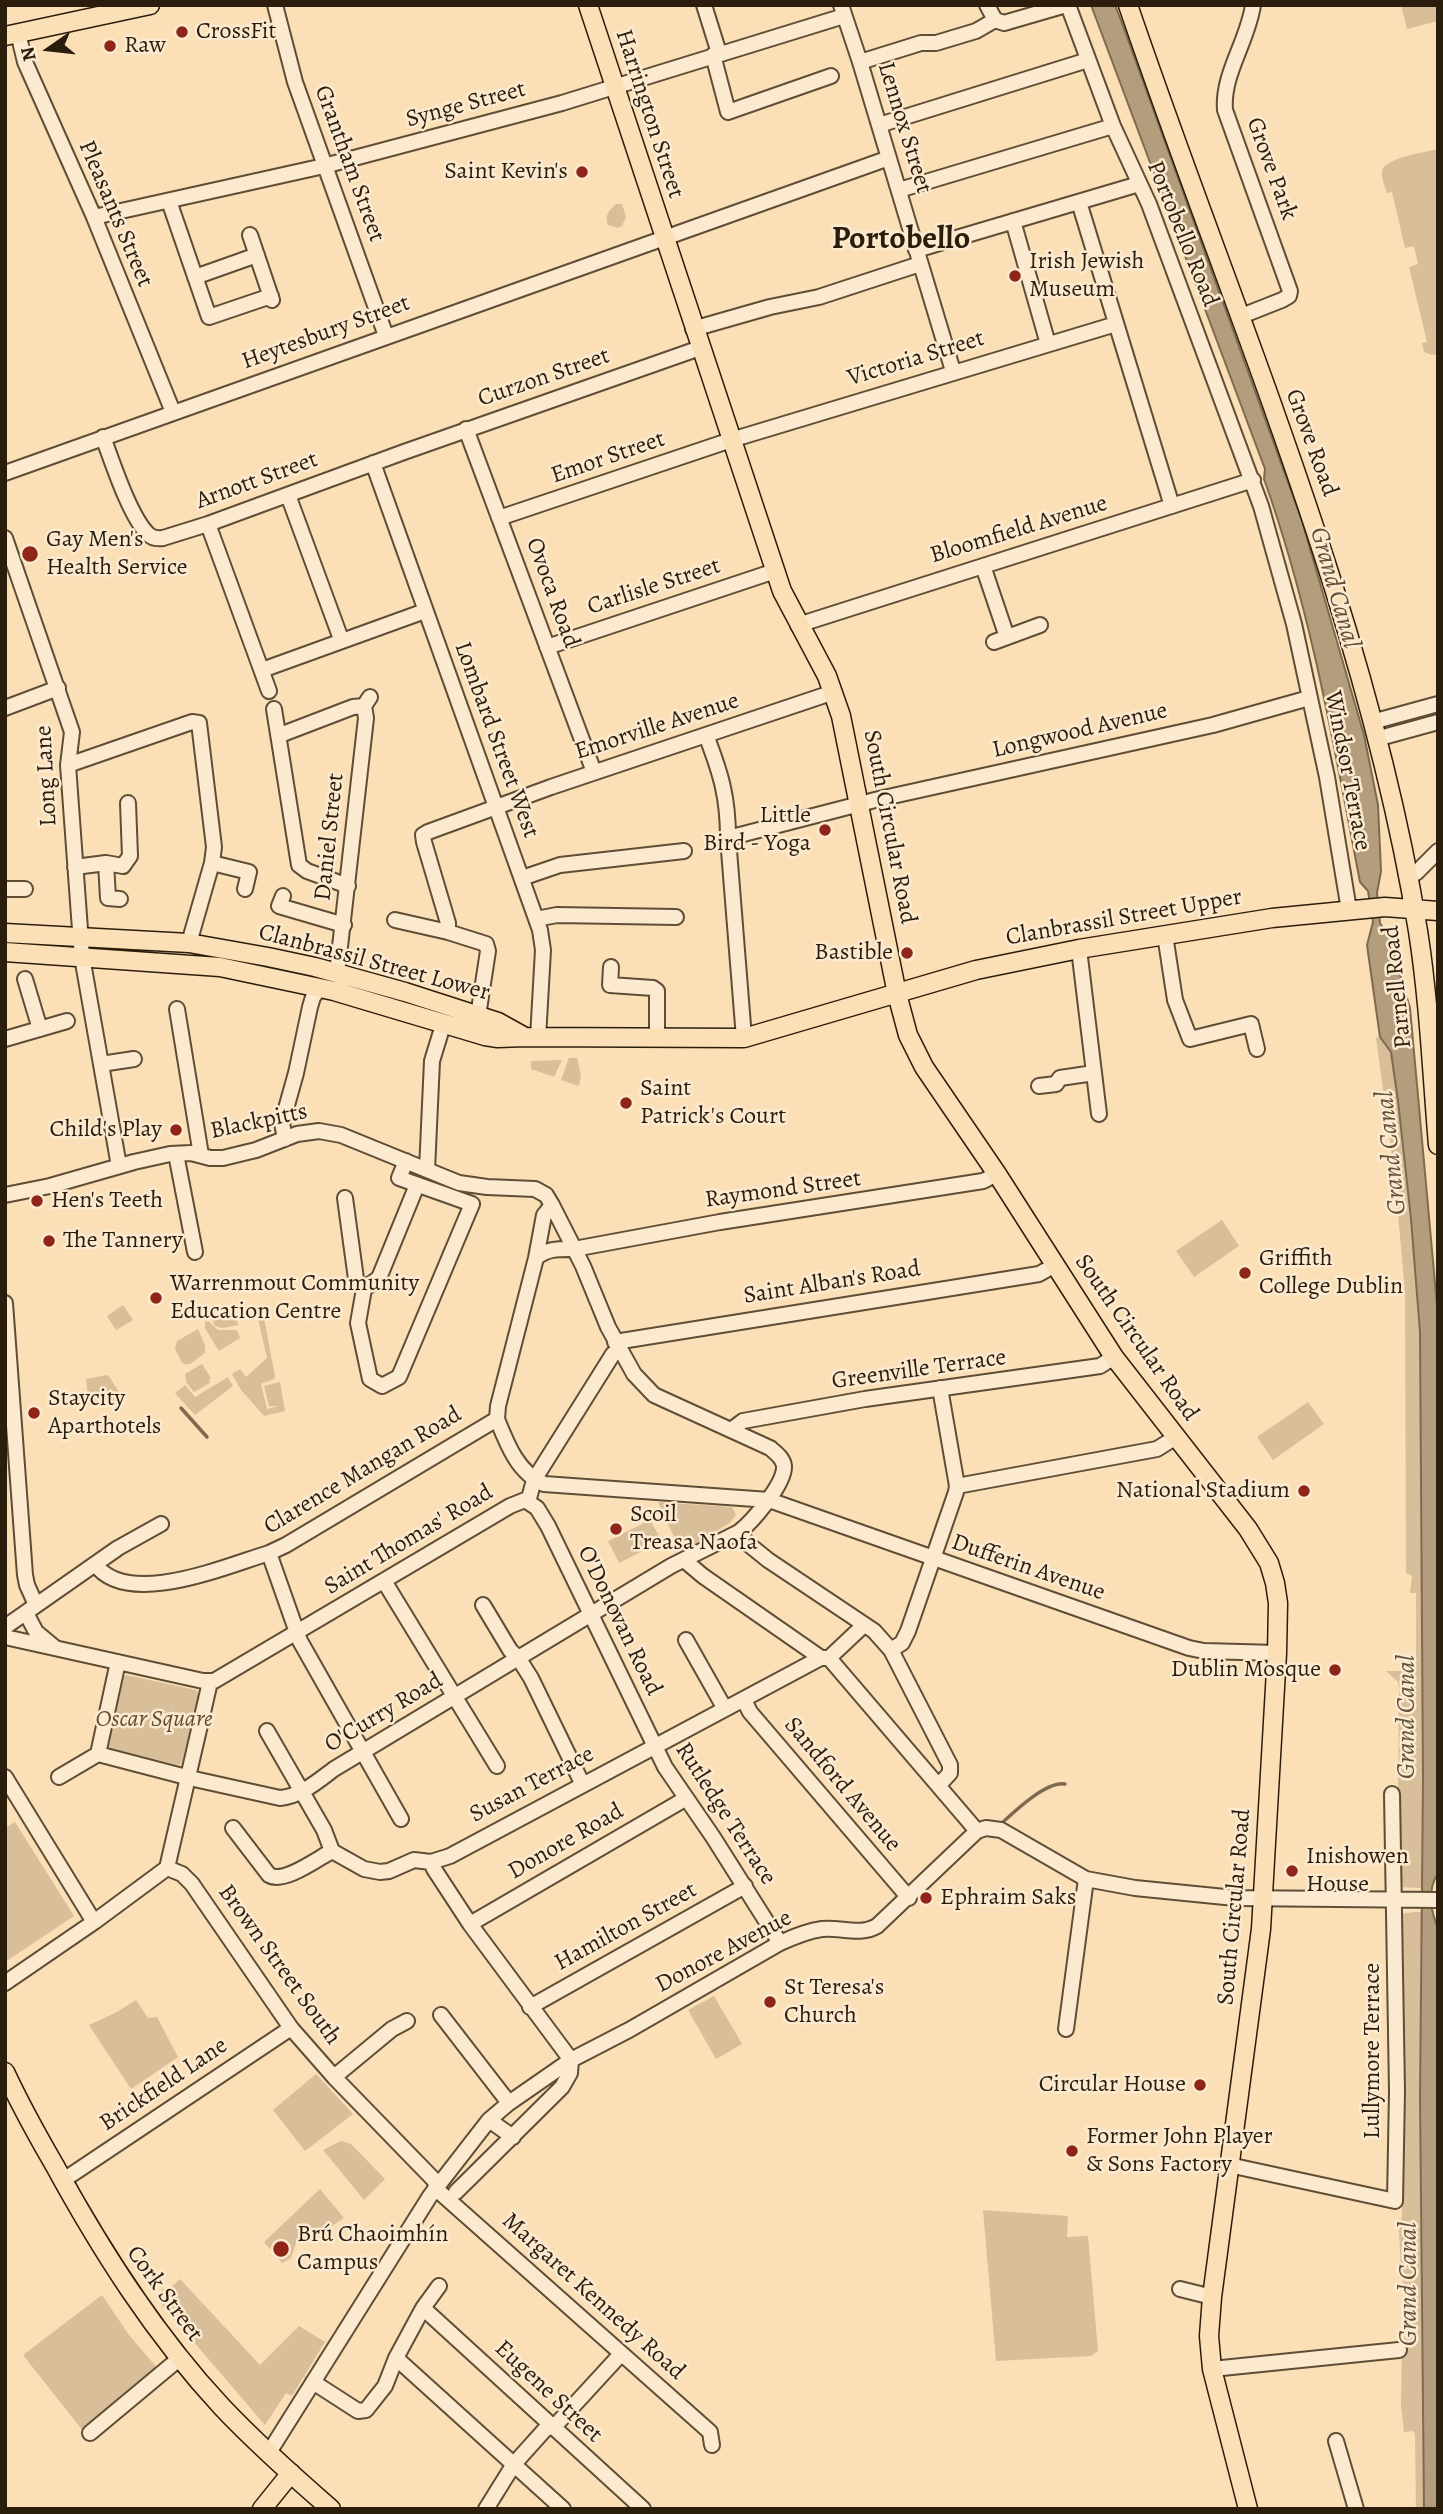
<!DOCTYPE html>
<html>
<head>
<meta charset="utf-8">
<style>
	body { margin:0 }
	#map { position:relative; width:1443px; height:2514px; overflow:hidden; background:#fbdfb6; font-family:Alegreya,serif }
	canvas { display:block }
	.frame { position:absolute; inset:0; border:7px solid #2b1d0c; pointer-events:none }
	.north { position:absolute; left:14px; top:14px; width:70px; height:70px; -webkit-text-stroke:5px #fcead0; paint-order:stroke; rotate:256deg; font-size:19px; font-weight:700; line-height:28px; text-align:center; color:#2b1d0c }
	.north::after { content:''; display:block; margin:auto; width:24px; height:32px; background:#2b1d0c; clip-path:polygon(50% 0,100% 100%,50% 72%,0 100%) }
</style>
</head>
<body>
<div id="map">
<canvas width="1443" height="2514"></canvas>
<div class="frame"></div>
<div class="north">N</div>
</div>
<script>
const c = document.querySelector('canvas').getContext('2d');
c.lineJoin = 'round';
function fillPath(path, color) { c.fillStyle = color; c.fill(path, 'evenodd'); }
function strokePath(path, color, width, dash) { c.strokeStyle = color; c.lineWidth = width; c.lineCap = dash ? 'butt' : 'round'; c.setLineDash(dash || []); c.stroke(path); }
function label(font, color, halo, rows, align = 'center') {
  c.font = font + ' Alegreya,serif'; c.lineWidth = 5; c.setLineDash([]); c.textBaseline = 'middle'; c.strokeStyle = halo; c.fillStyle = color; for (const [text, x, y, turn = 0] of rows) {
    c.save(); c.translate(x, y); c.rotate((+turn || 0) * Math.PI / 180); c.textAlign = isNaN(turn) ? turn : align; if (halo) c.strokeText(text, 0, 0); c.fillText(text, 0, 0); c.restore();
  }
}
fillPath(new Path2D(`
	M1401,5H1438V21L1407,29Z
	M1438,149V354L1432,355L1424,352L1422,343L1427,342L1409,267L1418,264L1414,246L1405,248L1392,192L1387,193C1385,187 1381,177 1382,171C1384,158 1426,152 1438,149Z
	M616,204H622L626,217L622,226L618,228L608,225C604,216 609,210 616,204Z
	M1380,1037L1391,1052L1398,1101L1411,1219L1420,1332L1423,1779L1421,1888L1397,1887L1399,1689L1398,1682L1386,1671H1416V1593H1410L1412,1576L1406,1573L1405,1292L1394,1170L1376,1038Z
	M569,1058H577L581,1075L579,1086L561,1080Z
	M562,1060L554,1077L531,1069V1061Z
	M1222,1220L1239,1246L1194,1277L1176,1251Z
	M123,1305L133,1320L116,1330L107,1316Z
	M231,1308L235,1309L238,1325L222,1328L215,1326L212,1319Z
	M262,1308L275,1376L274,1379L261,1384L267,1409L278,1406H269L264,1386L280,1382L285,1411L264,1416L241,1390L232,1374L240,1369L246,1377L267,1358L256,1310Z
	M208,1321L218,1330H237L240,1338L219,1351L205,1328V1322Z
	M198,1329L205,1345V1353L190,1364H183L175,1349L177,1341Z
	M202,1364L211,1378L209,1380L210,1383L194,1392L186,1382L185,1374Z
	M108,1375L125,1401L89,1405L86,1379Z
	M228,1377L233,1386L195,1415L175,1393L185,1385L195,1397Z
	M1308,1402L1324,1424L1273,1460L1257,1437Z
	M658,1502L732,1507L736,1515L730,1523L681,1552Z
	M650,1520L662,1541L619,1563L608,1541Z
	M126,1675L196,1690L199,1694L182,1763L178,1765L110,1748L109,1745L124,1677Z
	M15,1822L74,1916L5,1962V1828Z
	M1415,1912H1421L1424,2509H1416L1415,2434L1413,2431L1404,2432L1401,2405L1402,2339L1406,2336V2296L1401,2272L1399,2231L1402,2215V2139C1406,2123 1402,2108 1402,2092C1402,2080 1409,2070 1400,2059V2025L1404,2023V2012L1400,2011V1996L1403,1994V1944L1398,1937L1399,1914Z
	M714,1996L742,2044L716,2059L688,2010Z
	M136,2000L148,2018L157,2017L178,2057L131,2089L89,2025L117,2012Z
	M316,2074L353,2114L305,2151L273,2110Z
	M341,2141L351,2144L385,2179L364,2200L323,2150Z
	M320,2189L344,2218L308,2242L296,2243L291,2258L282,2263L264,2242Z
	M983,2210L1068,2216L1067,2237L1088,2236L1098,2351L1091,2356L996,2361Z
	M180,2279L260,2365L299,2326L325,2342L292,2396L286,2393L265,2425L157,2299L162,2289H169Z
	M102,2295L129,2335L159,2370L83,2431L23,2355Z`), '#d8be99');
const water = new Path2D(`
	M1091,5H1115L1122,23L1302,521L1364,735L1378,805L1381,871L1377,893L1380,923L1389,938L1410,1008L1437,1305L1438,1873C1427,1891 1430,1909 1438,1928V2509H1424L1420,2097L1423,1779L1420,1332L1411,1219L1398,1101L1391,1052L1380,1037L1367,945L1373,922L1368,891L1360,882C1334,746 1311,610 1264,479L1265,469Z`);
fillPath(water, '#b49d7c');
strokePath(water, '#7d6a4f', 2);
strokePath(new Path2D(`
	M181,1408L207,1437
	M1003,1822C1017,1809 1047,1781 1065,1784`), '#7d6a4f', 3.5);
const minor = new Path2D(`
	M275,5L295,82L386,336
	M704,5L719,53
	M841,5L860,62L953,371
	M987,5L995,20
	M1068,5L1113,126L1149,204L1261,506L1294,624L1327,777L1349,910
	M18,33L25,62L94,217L173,412
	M713,55L728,112L831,76
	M860,62L921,43H936L976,31L995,20L1004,23L1066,5
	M879,125L1088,60
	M899,190L1113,126
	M169,201L209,317L271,296
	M1079,202L1172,506
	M94,217L324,166L562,103L844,16
	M1013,221L1048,344
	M250,235L272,300
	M916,250L1139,184
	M195,277L257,255
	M1239,317L1282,300L1289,296L1290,291L1225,110C1222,74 1248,41 1253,5
	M693,329L770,307L819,297L920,264
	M466,429L594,772
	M103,437C112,461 130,517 148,534C152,538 157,539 163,538L208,524L404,452L700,348
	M373,463L540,930L543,950L538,1038
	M5,473L889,158
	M288,495L341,639
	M499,518L731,440L1116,324
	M208,524L269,691
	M5,538L72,732L68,765L82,957L119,1166
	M983,566L1007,637
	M798,625L1253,480
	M994,642L1040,625
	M547,647L775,571
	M262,670L425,611
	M5,708L58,688
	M274,709L299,865L307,871L348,886
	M1372,722L1438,704
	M280,735L353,707L364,706L370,697
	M706,735C721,774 728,797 728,838L744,1038
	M1376,739L1438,722
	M68,765L192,722L199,723L214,847L212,863L189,943
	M728,838L879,799L1213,725L1309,698
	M106,863L108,898L120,899
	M212,863L249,872L245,889
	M75,867L106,863L123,866L130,856L128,803
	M1406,873H1416L1438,851
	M522,878L560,865L684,851
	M5,889H25
	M283,896L279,906L344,925
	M536,919L557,915L676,917
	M395,920L448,932V923L424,842L423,835L428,832L551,787L834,692
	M448,932L486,944L488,951L478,1016
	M1165,935L1175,1000L1190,1039L1251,1024L1257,1049
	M1079,949L1099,1114
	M611,967L610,985L653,988L657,991V1038
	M337,973L366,718L364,706
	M25,979L40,1029
	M177,1009L201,1155
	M5,1039L67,1021
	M101,1064L134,1059
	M1039,1086L1056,1084L1060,1078L1094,1073
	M285,1139L282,1123L296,1073L310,1007L313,997L320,988
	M176,1154L195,1252
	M427,1170L432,1061L443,1025
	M5,1195L50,1186L134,1162L170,1154L191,1153L210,1158H223L256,1150L297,1134L319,1131L341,1135L459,1183L487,1187L535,1189L546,1195L552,1205L583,1266L608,1327L634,1374L654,1395L770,1448C776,1453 783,1458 784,1466C785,1484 752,1522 739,1532L747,1543L768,1560L874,1631L891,1650L950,1765V1773L939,1785
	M345,1198L356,1279L364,1289L358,1323L370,1379L382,1386L399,1377L472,1204L399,1178L406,1161
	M536,1258C547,1248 560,1249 574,1249L720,1222L983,1181L997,1174
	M364,1289L379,1278L417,1185
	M5,1303L25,1575L27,1585L36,1605
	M615,1342L1039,1274L1055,1265
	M497,1419C507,1444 518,1473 544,1484L769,1500L1189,1648L1204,1651L1277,1653
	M731,1430L743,1421L865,1399L1100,1366L1114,1357
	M957,1486L1157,1449L1176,1437
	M528,1502L534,1480L613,1354L619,1350
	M269,1553L300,1641L401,1819
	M684,1560L703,1576L821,1658
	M95,1564C127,1609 226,1566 269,1553L286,1545L497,1419L498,1406L536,1258L544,1215L552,1205
	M384,1581L497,1766
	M483,1605L510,1650L519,1659L531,1678L582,1783
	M26,1613L36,1632L54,1647
	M5,1627L118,1548L161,1524
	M5,1637L203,1681H214L510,1506L525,1500L537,1508L548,1526L665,1767L713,1837L780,1943
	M686,1640L725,1709
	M891,1650L902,1643L908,1631L956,1492L957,1486L940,1388
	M829,1658L977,1831
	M118,1662L98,1754L194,1779L280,1798C301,1796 318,1781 334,1769L671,1566L739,1532
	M744,1700L750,1712L909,1898
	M267,1731L324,1830L332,1851
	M5,1777L94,1922
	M59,1777L98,1754
	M233,1828L269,1875C284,1884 317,1859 332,1851
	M332,1851L364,1869L380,1872L389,1871L414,1860L431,1862L450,1856L813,1662L821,1658H829L864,1625
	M431,1862L434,1869L470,1924L571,2060L570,2073L562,2087L456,2192
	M167,1868L182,1874L192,1884L291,2028L334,2077L438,2184
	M470,1924L685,1799
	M5,1983L94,1922L167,1868L210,1682
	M530,2007L745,1886
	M441,2015L509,2103
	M1066,2029L1086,1879
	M334,2077L392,2029L407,2021
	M489,2120L513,2137
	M1229,2165L1395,2201L1397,2091L1392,1794
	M62,2181L291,2028
	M435,2188L710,2432L712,2445
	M1180,2289L1212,2297
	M423,2308L643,2509
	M396,2358L563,2509
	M1212,2369L1399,2350
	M313,2382L358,2411L366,2410L385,2386L396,2358L423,2308L439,2286
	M553,2428L621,2354
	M90,2433L180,2358
	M1336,2441L1356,2509
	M268,2454L430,2196L489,2120L509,2103L571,2060L629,2030L780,1943C793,1937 807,1931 822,1929C841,1927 860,1936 877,1926L977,1831L986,1828L1001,1830L1086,1879L1135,1888L1235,1898L1438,1900
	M486,2509L514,2464L549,2425`);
const major = new Path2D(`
	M588,5L782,591L827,676L841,716L897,994L908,1035L924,1067L997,1174L1114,1357L1248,1529L1269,1563L1275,1583L1278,1603L1277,1653L1261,1929L1212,2297L1209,2336L1212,2369L1248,2509
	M1128,5C1232,311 1366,611 1418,931C1429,1001 1432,1074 1438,1145
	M5,36L150,5
	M5,933L189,943L268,957L315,967L405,992L498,1022L525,1037
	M5,952L220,967L334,991L485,1036L498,1038L525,1037L744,1038L976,970L1079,949L1272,918L1385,907L1438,911
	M5,2072C20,2104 37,2135 55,2166C102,2252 155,2335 222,2407C256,2443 293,2476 331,2509
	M262,2509L291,2473`);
strokePath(minor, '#5f4e36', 18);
strokePath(major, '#2b1d0c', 21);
strokePath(minor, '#fcead0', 14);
strokePath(major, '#fbdfb6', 18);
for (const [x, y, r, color] of [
	[182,32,7,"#8f2418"],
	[110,46,7,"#8f2418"],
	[582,172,7,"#8f2418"],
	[1015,276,7,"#8f2418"],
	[30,554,9,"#8f2418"],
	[825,830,7,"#8f2418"],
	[907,953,7,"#8f2418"],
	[626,1103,7,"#8f2418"],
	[176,1130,7,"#8f2418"],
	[37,1201,7,"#8f2418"],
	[49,1241,7,"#8f2418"],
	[1245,1273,7,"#8f2418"],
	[156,1298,7,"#8f2418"],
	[34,1413,7,"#8f2418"],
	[1304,1491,7,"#8f2418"],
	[616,1529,7,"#8f2418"],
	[1335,1670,7,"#8f2418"],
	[1292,1871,7,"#8f2418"],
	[926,1898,7,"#8f2418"],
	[770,2002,7,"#8f2418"],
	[1200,2085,7,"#8f2418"],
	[1072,2151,7,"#8f2418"],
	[281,2249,9,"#8f2418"]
]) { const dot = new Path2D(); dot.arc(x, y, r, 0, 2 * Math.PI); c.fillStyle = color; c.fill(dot); strokePath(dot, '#fcead0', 2.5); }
label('24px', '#2b1d0c', '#fcead0', [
	["CrossFit",196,32],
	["Raw",124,46],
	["Saint Kevin's",568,172,"right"],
	["Irish Jewish",1029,262],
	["Museum",1029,290],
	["Gay Men's",46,540],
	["Health Service",46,568],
	["Little",811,816,"right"],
	["Bird - Yoga",811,844,"right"],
	["Bastible",893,953,"right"],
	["Saint",640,1089],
	["Patrick's Court",640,1117],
	["Child's Play",162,1130,"right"],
	["Hen's Teeth",51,1201],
	["The Tannery",63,1241],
	["Griffith",1259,1259],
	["College Dublin",1259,1287],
	["Warrenmout Community",170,1284],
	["Education Centre",170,1312],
	["Staycity",48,1399],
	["Aparthotels",48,1427],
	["National Stadium",1290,1491,"right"],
	["Scoil",630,1515],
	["Treasa Naofa",630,1543],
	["Dublin Mosque",1321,1670,"right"],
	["Inishowen",1306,1857],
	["House",1306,1885],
	["Ephraim Saks",940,1898],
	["St Teresa's",784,1988],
	["Church",784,2016],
	["Circular House",1186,2085,"right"],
	["Former John Player",1086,2137],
	["& Sons Factory",1086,2165],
	["Brú Chaoimhín",297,2235],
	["Campus",297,2263]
], 'left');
label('24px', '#2b1d0c', '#fcead0', [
	["Synge Street",466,105,-15],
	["Harrington Street",649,114,72],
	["Lennox Street",904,128,73],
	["Grantham Street",349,164,70],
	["Grove Park",1271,169,70],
	["Pleasants Street",115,214,67],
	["Portobello Road",1182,234,68],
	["Heytesbury Street",326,333,-20],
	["Victoria Street",916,359,-17],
	["Curzon Street",544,378,-19],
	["Grove Road",1311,443,70],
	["Emor Street",608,458,-19],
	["Arnott Street",257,481,-20],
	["Bloomfield Avenue",1019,530,-17],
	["Carlisle Street",654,587,-18],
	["Ovoca Road",552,593,70],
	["Emorville Avenue",657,727,-18],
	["Longwood Avenue",1080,731,-13],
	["Lombard Street West",496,740,70],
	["Windsor Terrace",1347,771,79],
	["Long Lane",47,776,-93],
	["South Circular Road",889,827,79],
	["Daniel Street",330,837,-84],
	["Clanbrassil Street Upper",1124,918,-10],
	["Clanbrassil Street Lower",374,963,15],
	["Parnell Road",1398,987,-96],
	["Blackpitts",259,1122,-12],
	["Raymond Street",783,1190,-8],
	["Saint Alban's Road",832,1283,-9],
	["South Circular Road",1136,1338,55],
	["Greenville Terrace",919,1370,-8],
	["Clarence Mangan Road",363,1471,-31],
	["Saint Thomas' Road",409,1540,-31],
	["Dufferin Avenue",1028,1568,19],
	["O'Donovan Road",619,1621,64],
	["O'Curry Road",384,1713,-31],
	["Susan Terrace",532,1785,-28],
	["Sandford Avenue",842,1785,50],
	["Rutledge Terrace",725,1814,57],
	["Donore Road",566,1842,-30],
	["South Circular Road",1235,1907,-85],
	["Hamilton Street",626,1927,-29],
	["Donore Avenue",724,1952,-28],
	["Brown Street South",279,1965,54],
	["Lullymore Terrace",1373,2051,-90],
	["Brickfield Lane",164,2085,-34],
	["Cork Street",164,2294,54],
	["Margaret Kennedy Road",593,2297,42],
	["Eugene Street",548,2392,43]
]);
label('italic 24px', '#5f4d36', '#fcead0', [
	["Oscar Square",154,1720]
]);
label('italic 26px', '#625039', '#fcead0', [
	["Grand Canal",1334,588,74],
	["Grand Canal",1392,1153,-96],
	["Grand Canal",1408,1717,-90],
	["Grand Canal",1410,2284,-90]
]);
label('bold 32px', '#2b1d0c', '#fcead0', [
	["Portobello",901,240]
]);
</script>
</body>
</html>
